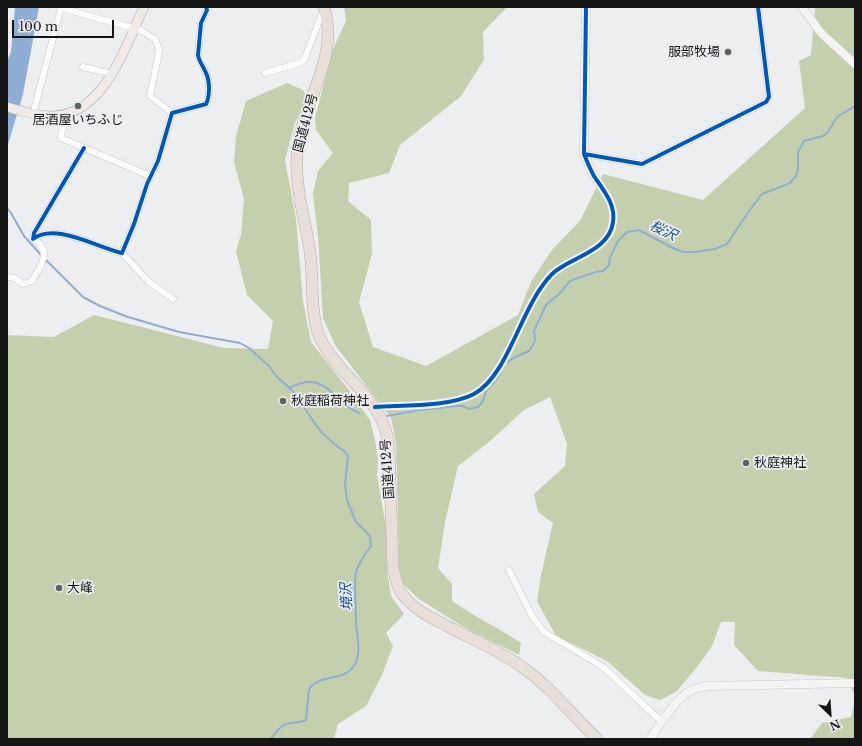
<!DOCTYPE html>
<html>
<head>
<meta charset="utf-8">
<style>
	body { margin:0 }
	#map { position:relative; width:862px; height:746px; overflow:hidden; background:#edeef0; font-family:"Libre Baskerville",serif }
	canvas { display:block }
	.frame { position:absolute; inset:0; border:8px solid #151516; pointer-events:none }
	.north { position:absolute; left:810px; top:694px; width:40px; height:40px; -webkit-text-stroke:3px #ecedf1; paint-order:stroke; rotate:155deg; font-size:11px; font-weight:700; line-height:16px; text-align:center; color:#151516 }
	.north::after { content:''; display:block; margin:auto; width:14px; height:18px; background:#151516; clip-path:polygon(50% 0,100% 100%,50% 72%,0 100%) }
	.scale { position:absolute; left:12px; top:20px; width:102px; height:18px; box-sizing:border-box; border:2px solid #151516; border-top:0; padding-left:5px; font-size:12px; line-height:14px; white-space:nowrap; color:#151516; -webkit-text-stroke:3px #ecedf1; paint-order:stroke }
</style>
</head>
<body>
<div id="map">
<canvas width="862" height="746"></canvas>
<div class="frame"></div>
<div class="north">N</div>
<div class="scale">100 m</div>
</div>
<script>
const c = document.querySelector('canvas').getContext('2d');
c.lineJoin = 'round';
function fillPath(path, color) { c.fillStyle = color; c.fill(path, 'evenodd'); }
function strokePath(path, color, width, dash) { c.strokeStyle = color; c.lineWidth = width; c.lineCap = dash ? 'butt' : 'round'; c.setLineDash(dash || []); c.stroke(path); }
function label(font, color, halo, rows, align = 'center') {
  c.font = font + ' "Libre Baskerville","Noto Sans JP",serif'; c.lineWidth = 3.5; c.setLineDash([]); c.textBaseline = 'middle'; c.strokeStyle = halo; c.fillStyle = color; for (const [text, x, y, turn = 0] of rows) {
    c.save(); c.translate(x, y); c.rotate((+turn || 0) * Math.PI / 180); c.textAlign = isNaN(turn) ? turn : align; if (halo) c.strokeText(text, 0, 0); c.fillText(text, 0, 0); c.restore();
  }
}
fillPath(new Path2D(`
	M344,7H507L483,32L484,60L461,96L400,145L389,173L349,183L348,201L371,220L372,254L359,302L373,347L426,366L518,315L531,282L551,251L580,221L603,174L703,200L805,108L799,61L811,55L815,7H855V696L847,678L758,671L734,645L735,622H721L712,646L697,667L676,692L660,700L645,695L607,661L556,636L537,601L541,575L553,523L538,512L534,494L565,466L567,444L550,397L524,410L489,442L458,466L445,522L438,568L452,584V601C474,616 498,628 521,643L519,655L462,626L419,599L403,584L399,569L396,444L391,418L335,345L323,318L318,236L313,194L318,171L333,153L316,130L315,118L332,51L346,21Z
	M287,83L303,90L307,97L295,123L285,160L296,219L303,301L311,342L348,389L370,420L375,440L378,460L377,474L386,527L387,571L391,596L404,614L386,633L393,646L382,675L366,706L338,724L334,739H7V335L54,337L94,315L224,348L268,349L273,321L247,295L236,251L241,235L244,199L234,162L236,136L246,101Z
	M855,698V739H810L822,723L851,717Z`), '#c4d0ad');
fillPath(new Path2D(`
	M15,7H39L23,94L7,148V61L11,52Z`), '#90aed3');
strokePath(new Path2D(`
	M7,208L11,213L24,236L41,255
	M45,259L83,297L100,306L128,317L179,332L240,343L249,348L270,367L276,376L292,390L321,432L338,447L344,451L348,456L345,485L347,500L356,522L370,536L371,546C365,554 359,562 356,572C354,582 356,612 356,624C357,638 362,653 354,666C343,682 321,673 309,689L306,720C300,723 297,722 291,723C281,724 276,732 271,739
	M289,388C313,376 324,383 341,401C346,406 353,410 359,413
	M387,416L420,410L456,406H463L469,409L478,407L483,401L486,391L497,379L505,364L515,357L529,351L533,345L535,340L534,331L546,305L560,293L570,281L595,272L603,271L609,265L610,257L618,241L627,232L639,230L673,248L683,252H695L715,249L727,244L749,211L762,194L790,183L796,176L798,168V152L804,141L823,136L828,132L837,117L855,106`), '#90aed3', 2);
const street = new Path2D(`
	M83,67L112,74
	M265,73L300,63L304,60L321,16L327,14
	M33,114L61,8L140,30L155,39L159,49L158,57L150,96L172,113
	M66,114L61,136V138L150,176
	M84,148L34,233L33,239C55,222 98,248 122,253L134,224L147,184L158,161L172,113L206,104C210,96 210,81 206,73C204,67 199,62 198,55L201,23L207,10L206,7
	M584,154L642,164L766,102L769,97L758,7
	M122,253L149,282L173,299
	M7,277L15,278L23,284L32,281C41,266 53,250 33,239
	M509,570L532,616L544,632L595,662L604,668L662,722`);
const secondary = new Path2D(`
	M802,7L821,33L855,64
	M375,407C403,405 449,407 474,394C506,377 520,314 543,285C547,279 553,272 560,268C578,256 610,248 613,222C616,204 603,190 594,176C590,169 587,161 584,154L586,7
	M650,739C660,725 675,699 690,691C695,688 702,687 708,686L855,683`);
const primary = new Path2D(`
	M7,107C22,111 37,116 52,116C105,115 125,46 144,7`);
const highway = new Path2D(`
	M324,7C339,53 308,95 299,138C296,154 296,168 298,184C300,207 307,229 310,252C314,278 309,319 322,342C339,374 374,394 385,429C391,445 389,464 390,480C391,510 392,539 393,568C395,577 397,587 402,594C414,610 432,618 449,627C474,640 500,651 522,667C550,686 572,715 597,739`);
strokePath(street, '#c8c8ca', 7);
strokePath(secondary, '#c8c8ca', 9);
strokePath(primary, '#b3aca7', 10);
strokePath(highway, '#b3aca7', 12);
strokePath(street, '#fcfcfd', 6);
strokePath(secondary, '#f6f4f3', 8);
strokePath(primary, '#f0ebe8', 9);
strokePath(highway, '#e7e0da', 11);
strokePath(new Path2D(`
	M84,148L34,233L33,239C55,222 98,248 122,253L134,224L147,184L158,161L172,113L206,104C210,96 210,81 206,73C204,67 199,62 198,55L201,23L207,10L206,7
	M584,154L642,164L766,102L769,97L758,7
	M375,407C403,405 449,407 474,394C506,377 520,314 543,285C547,279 553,272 560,268C578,256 610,248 613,222C616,204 603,190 594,176C590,169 587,161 584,154L586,7`), '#0057b8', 4);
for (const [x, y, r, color] of [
	[728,52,4,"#616162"],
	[78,106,4,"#616162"],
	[283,401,4,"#616162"],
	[746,463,4,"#616162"],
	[59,588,4,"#616162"]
]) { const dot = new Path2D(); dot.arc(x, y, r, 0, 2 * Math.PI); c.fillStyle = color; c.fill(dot); strokePath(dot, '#ecedf1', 1.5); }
label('13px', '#151516', '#ecedf1', [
	["服部牧場",720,52,"right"],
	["居酒屋いちふじ",78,120,"center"],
	["秋庭稲荷神社",291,401],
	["秋庭神社",754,463],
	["大峰",67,588]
], 'left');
label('13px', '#151516', '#ecedf1', [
	["国道412号",306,123,-75],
	["国道412号",388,469,-94]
]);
label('italic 14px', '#145291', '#ecedf1', [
	["桜沢",663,231,26],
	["境沢",347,597,-93]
]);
</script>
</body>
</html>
